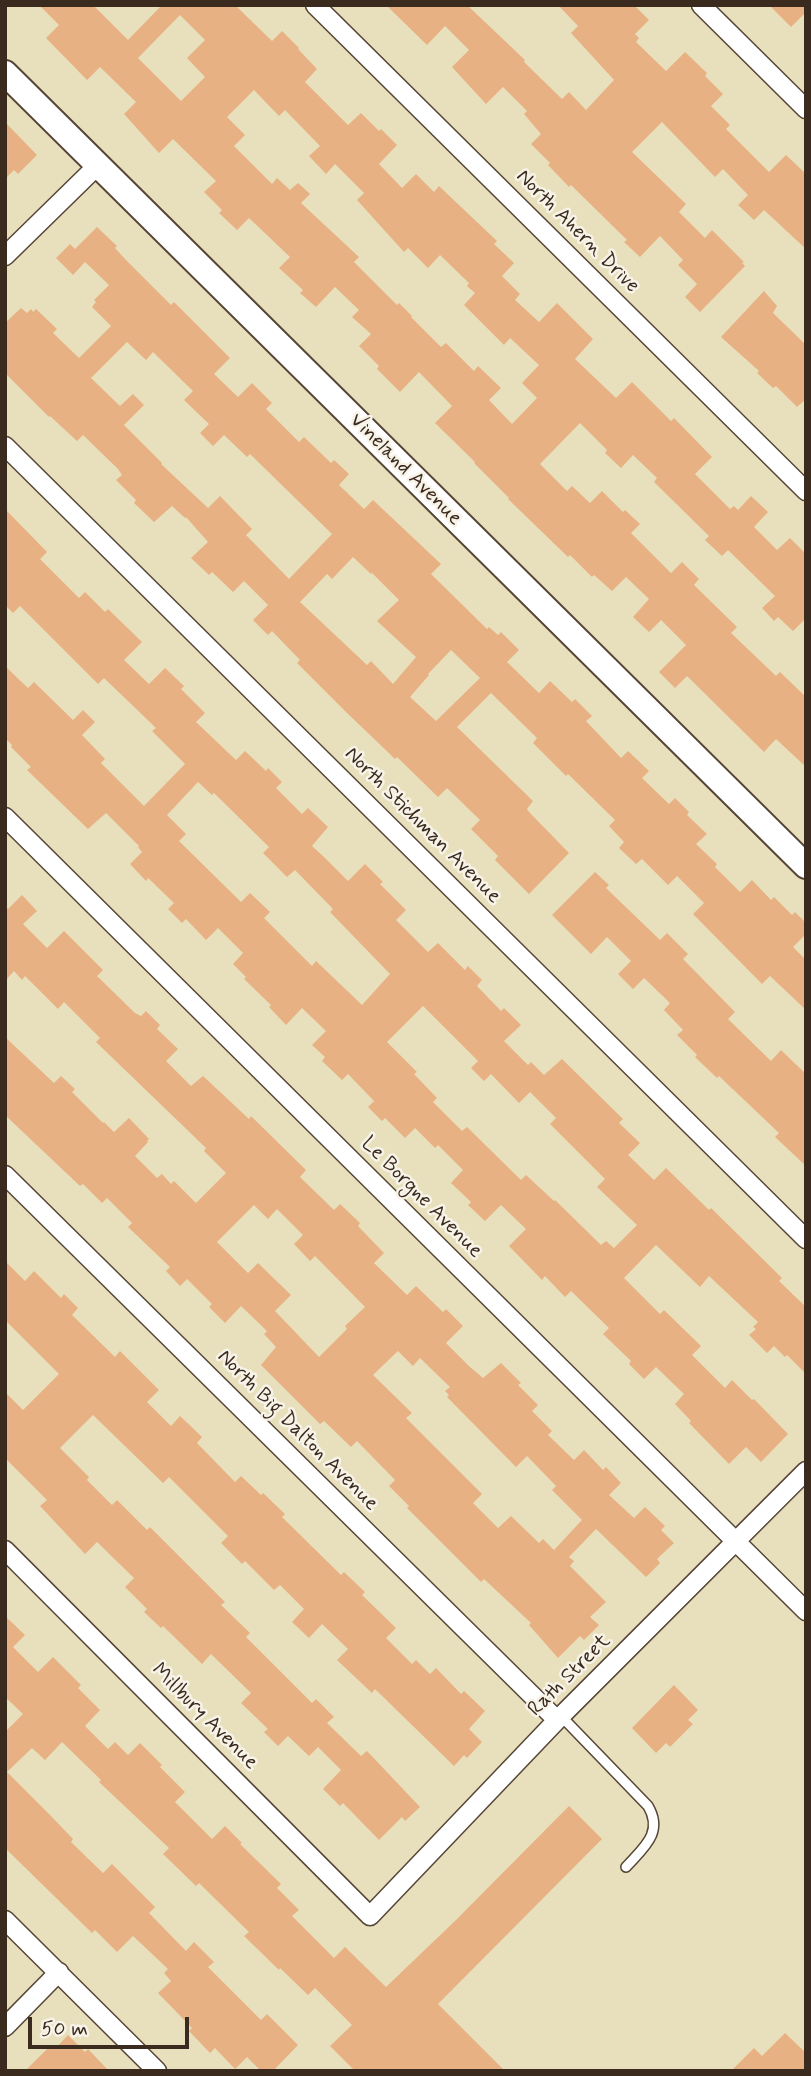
<!DOCTYPE html>
<html>
<head>
<meta charset="utf-8">
<style>
	body { margin:0 }
	#map { position:relative; width:811px; height:2076px; overflow:hidden; background:#e8e0bc; font-family:Mynerve,sans-serif }
	canvas { display:block }
	.frame { position:absolute; inset:0; border:7px solid #3b2a1e; pointer-events:none }
	.scale { position:absolute; left:28px; top:2017px; width:161px; height:32px; box-sizing:border-box; border:4px solid #3b2a1e; border-top:0; padding-left:9px; font-size:21px; line-height:24px; white-space:nowrap; color:#3b2a1e; -webkit-text-stroke:5px #f7f3e8; paint-order:stroke }
</style>
</head>
<body>
<div id="map">
<canvas width="811" height="2076"></canvas>
<div class="frame"></div>
<div class="scale">50 m</div>
</div>
<script>
const c = document.querySelector('canvas').getContext('2d');
c.lineJoin = 'round';
function fillPath(path, color) { c.fillStyle = color; c.fill(path, 'evenodd'); }
function strokePath(path, color, width, dash) { c.strokeStyle = color; c.lineWidth = width; c.lineCap = dash ? 'butt' : 'round'; c.setLineDash(dash || []); c.stroke(path); }
function label(font, color, halo, rows, align = 'center') {
  c.font = font + ' Mynerve,sans-serif'; c.lineWidth = 5; c.setLineDash([]); c.textBaseline = 'middle'; c.strokeStyle = halo; c.fillStyle = color; for (const [text, x, y, turn = 0] of rows) {
    c.save(); c.translate(x, y); c.rotate((+turn || 0) * Math.PI / 180); c.textAlign = isNaN(turn) ? turn : align; if (halo) c.strokeText(text, 0, 0); c.fillText(text, 0, 0); c.restore();
  }
}
fillPath(new Path2D(`
	M39,5H93L128,40L162,5H235L272,41L282,31L299,48L298,49L317,69L305,82L348,125L361,113L379,131L381,129L397,145L379,164L402,188L416,174L434,192L439,186L497,241L494,244L514,263L502,276L520,294L515,300L539,322L557,303L593,339L575,359L616,398L632,382L671,421L674,418L712,457L695,474L730,509L734,506L738,510L751,496L768,512L754,527L777,550L790,538L806,554V618L793,631L778,617L774,621L762,608L775,596L728,550L722,556L705,540L709,536L654,482L657,478L633,455L621,468L605,453L607,450L580,423L540,464L567,491L572,486L590,503L602,491L623,512L625,510L640,524L631,533L671,573L682,562L699,579L694,585L737,627L731,633L776,676L780,672L806,697V767L776,739L764,752L687,676L675,688L659,672L686,645L661,620L649,632L633,617L649,599L626,577L612,591L594,575L592,577L570,555L568,557L508,499L509,498L474,463L475,462L435,423L452,406L419,372L400,392L377,369L379,366L359,346L371,334L352,317L359,310L335,287L316,307L300,293L303,290L279,268L290,257L249,218L237,230L219,213L222,210L204,192L216,181L173,139L159,153L124,114L136,102L100,67L87,80L46,38L59,25ZM180,15L205,40L187,58L205,77L181,101L138,58ZM254,90L279,116L285,110L320,146L309,156L326,174L335,164L364,193L357,200L404,252L408,248L428,268L440,255L469,283L467,286L475,293L464,305L504,345L510,338L539,365L522,383L537,398L512,424L489,400L501,388L478,366L474,371L446,343L441,347L411,317L412,316L399,303L397,305L354,262L359,257L301,203L310,194L298,183L290,190L277,178L272,184L234,146L245,135L227,117Z
	M386,5H467L525,60L524,62L562,99L569,92L586,110L614,80L571,33L578,26L558,5H634L649,20L635,34L639,38L636,42L666,71L685,52L707,73L705,76L723,94L711,106L730,125L726,129L769,172L786,155L806,174V249L764,210L754,220L738,205L748,195L723,169L715,177L662,122L632,152L686,204L679,212L705,238L712,230L744,262L742,263L745,266L700,312L685,297L697,284L678,265L683,260L660,236L640,257L624,242L627,240L571,185L569,187L548,165L550,163L531,144L541,134L524,114L527,111L503,87L486,104L452,67L469,50L445,26L427,45Z
	M769,5H806V12L791,27Z
	M5,122L37,155L18,174L14,170L5,179Z
	M97,227L117,246L115,248L126,260L171,305L174,302L230,358L214,374L238,397L252,383L272,403L266,409L299,442L304,437L331,463L334,460L349,474L339,485L364,509L373,500L441,564L431,574L487,629L489,627L498,635L501,632L519,650L507,662L539,693L550,681L572,702L575,699L592,716L586,721L621,758L628,751L649,771L642,778L669,804L675,798L689,812L687,815L707,834L696,844L717,864L715,867L740,892L752,880L771,900L774,897L792,915L795,912L806,923V934L793,947L806,960V1010L770,976L762,984L693,914L704,903L677,876L668,885L642,859L636,864L619,848L624,842L609,826L615,820L568,774L566,776L533,743L537,738L491,693L457,727L533,801L527,809L530,813L569,853L529,894L495,860L498,856L471,829L480,820L447,788L438,797L397,757L395,759L345,711L297,663L300,660L272,631L268,635L253,620L268,605L244,581L233,592L212,572L209,575L191,558L208,542L186,517L185,518L172,506L154,522L134,503L136,500L116,480L122,475L118,469L83,435L77,441L50,416L49,417L5,373V323L21,308L27,313L31,309L33,312L36,309L57,329L53,333L79,358L111,326L92,307L96,302L94,300L109,285L85,262L73,275L56,258L70,244L75,249ZM127,342L146,360L153,352L193,391L184,400L209,424L200,433L213,446L224,435L247,457L250,454L332,534L289,579L246,535L252,529L220,496L208,508L161,464L162,463L124,425L144,405L133,394L120,406L91,378ZM353,557L371,574L372,573L399,600L377,621L416,657L393,684L371,661L367,665L300,602L327,574L332,579ZM451,650L480,678L436,721L410,697L429,675L428,674Z
	M764,291L777,306L773,313L806,345V399L797,407L776,386L773,388L757,373L759,371L721,337Z
	M5,509L47,552L40,559L79,598L85,592L105,612L108,609L142,642L124,660L149,684L165,668L184,686L181,689L205,713L196,722L236,760L245,751L266,771L268,768L282,782L276,788L302,814L308,808L328,827L312,846L325,858L348,881L365,864L383,882L380,884L406,910L396,920L428,952L438,943L465,970L468,966L482,980L477,986L501,1011L504,1008L521,1025L504,1041L528,1065L531,1062L544,1075L562,1059L623,1119L619,1123L640,1143L628,1155L654,1180L666,1168L709,1210L711,1208L782,1278L779,1281L806,1307V1374L787,1355L785,1357L774,1346L767,1353L749,1335L756,1329L753,1327L758,1322L709,1276L700,1287L656,1245L624,1278L660,1314L664,1310L701,1346L692,1355L725,1388L732,1380L752,1400L754,1399L788,1434L761,1462L746,1447L729,1464L689,1423L691,1421L675,1404L684,1394L656,1367L644,1379L629,1364L631,1361L603,1334L609,1328L571,1291L565,1297L545,1276L542,1280L509,1246L526,1229L501,1205L485,1221L468,1205L471,1202L451,1183L463,1170L438,1145L435,1148L415,1128L405,1138L385,1118L382,1121L368,1107L374,1101L348,1074L342,1080L322,1061L325,1057L312,1045L326,1031L302,1008L286,1025L269,1007L271,1005L244,979L246,977L233,964L243,953L218,928L206,940L186,919L182,923L168,909L174,903L148,878L146,881L130,864L142,852L138,847L139,846L106,813L88,829L27,770L31,767L11,747L12,745L5,738V666L28,688L34,682L73,720L83,710L95,722L82,735L105,759L101,763L144,806L185,764L152,731L156,728L104,678L98,684L20,606L13,613L5,605ZM198,782L212,795L214,793L269,847L263,853L287,877L295,870L333,909L330,912L390,974L362,1005L316,961L312,966L264,918L270,912L250,893L241,902L179,841L186,834L167,815ZM423,1006L478,1061L471,1068L484,1081L491,1074L519,1103L530,1092L556,1118L550,1124L605,1179L597,1187L637,1225L614,1248L606,1241L601,1245L555,1200L554,1201L526,1175L521,1180L467,1127L462,1131L433,1102L437,1098L414,1074L417,1072L387,1042Z
	M595,872L609,885L606,888L660,940L667,933L688,954L683,959L735,1012L728,1019L771,1061L781,1050L806,1074V1166L775,1137L779,1133L719,1076L717,1078L695,1057L697,1055L677,1035L683,1030L664,1010L670,1003L644,978L633,989L618,974L631,961L607,937L591,954L552,915Z
	M22,895L37,911L23,924L47,948L64,931L103,970L97,976L135,1013L141,1016L146,1011L160,1025L157,1029L178,1049L166,1061L191,1086L203,1076L249,1119L251,1116L306,1170L300,1177L334,1210L340,1204L360,1223L358,1226L384,1253L374,1263L407,1295L416,1286L443,1312L446,1309L463,1326L446,1343L470,1367L483,1378L501,1363L521,1383L518,1385L538,1405L532,1411L552,1431L548,1435L574,1460L584,1450L603,1470L606,1467L621,1483L609,1495L634,1518L645,1507L665,1526L661,1530L674,1543L657,1559L660,1563L646,1577L596,1529L569,1557L574,1561L570,1566L606,1602L590,1617L599,1625L584,1640L580,1636L558,1658L529,1625L531,1623L484,1579L481,1582L407,1508L409,1506L389,1486L395,1480L357,1441L351,1447L324,1421L320,1424L261,1365L276,1347L264,1334L267,1331L241,1306L225,1323L209,1307L212,1304L187,1279L180,1286L166,1271L170,1267L128,1227L132,1223L107,1198L102,1203L83,1184L80,1186L5,1115V1037L54,1083L61,1076L75,1089L72,1092L103,1123L104,1122L114,1132L129,1118L149,1139L147,1141L148,1142L135,1156L157,1178L162,1174L171,1184L174,1181L196,1203L226,1173L204,1151L206,1148L96,1042L100,1038L64,1002L58,1009L25,976L22,980L14,971L5,981V906L8,909ZM254,1205L268,1219L277,1209L303,1235L294,1244L310,1261L315,1256L365,1307L345,1326L347,1329L319,1357L275,1311L291,1295L258,1263L248,1273L217,1242ZM398,1351L413,1366L420,1358L450,1387L445,1391L449,1395L447,1397L516,1467L527,1456L556,1486L552,1490L582,1520L554,1550L543,1539L539,1543L511,1516L498,1528L473,1503L482,1494L406,1418L412,1413L373,1375Z
	M5,1261L25,1281L34,1271L61,1298L64,1294L78,1308L72,1315L115,1357L120,1351L159,1390L147,1402L171,1426L180,1416L202,1437L197,1443L235,1482L241,1476L261,1495L263,1493L285,1514L282,1517L341,1575L344,1572L365,1592L362,1595L396,1628L386,1638L412,1664L416,1660L430,1674L436,1668L461,1694L464,1691L485,1711L469,1729L482,1742L467,1758L464,1755L454,1766L375,1689L372,1693L337,1660L348,1649L322,1624L309,1638L292,1622L304,1609L280,1585L274,1590L245,1561L242,1564L221,1543L228,1536L169,1477L163,1483L93,1415L60,1448L89,1477L87,1480L112,1505L117,1500L147,1530L150,1527L225,1602L221,1605L250,1633L246,1637L312,1703L316,1699L334,1717L327,1723L361,1756L367,1751L420,1807L405,1821L402,1817L379,1840L343,1803L340,1806L323,1789L341,1770L318,1747L309,1756L288,1736L278,1746L264,1732L268,1729L241,1703L251,1693L211,1654L202,1664L163,1626L161,1628L144,1612L147,1609L125,1587L134,1578L97,1542L85,1554L40,1506L47,1500L5,1458V1392L23,1410L59,1374L5,1320Z
	M5,1616L25,1635L13,1647L38,1672L53,1657L81,1685L78,1688L100,1710L85,1726L108,1749L115,1742L128,1755L140,1743L162,1765L160,1767L185,1792L175,1802L212,1839L225,1826L242,1843L240,1844L281,1884L277,1888L299,1910L292,1916L334,1958L345,1947L386,1987L456,1920L569,1806L602,1839L438,2004L505,2071H355L330,2046L352,2025L315,1988L308,1995L280,1968L279,1970L244,1936L249,1932L199,1883L196,1886L163,1854L169,1848L99,1782L101,1780L62,1742L45,1760L32,1748L7,1772L49,1814L73,1839L71,1842L103,1873L112,1864L155,1907L149,1913L186,1951L194,1942L214,1962L208,1967L261,2020L267,2014L298,2045L273,2071H261L247,2057L235,2069L215,2048L210,2053L189,2031L192,2028L158,1993L171,1981L164,1973L168,1969L133,1936L117,1952L95,1930L92,1933L5,1848V1732L23,1714L5,1697Z
	M674,1685L698,1710L688,1720L693,1724L670,1747L666,1743L656,1753L632,1728Z
	M785,2033L806,2053V2071H731L754,2048L762,2056Z
	M68,2035L85,2052L88,2049L109,2071H25L51,2045L55,2049Z`), '#e7b183');
const lane = new Path2D(`
	M561,1716L648,1806C664,1833 643,1848 626,1867`);
const street = new Path2D(`
	M315,5L806,491
	M701,5L806,109
	M5,256L98,165
	M5,446L806,1239
	M5,817L806,1611
	M5,1175L557,1720
	M5,1550L370,1916L561,1716L806,1471
	M5,1920L157,2071
	M5,2027L59,1972`);
const secondary = new Path2D(`
	M5,73L806,866`);
strokePath(lane, '#554536', 12);
strokePath(street, '#554536', 21);
strokePath(secondary, '#554536', 28);
strokePath(lane, '#fff', 9);
strokePath(street, '#fff', 18);
strokePath(secondary, '#fff', 24);
label('21px', '#3b2a1e', '#f7f3e8', [
	["North Ahern Drive",577,232,45],
	["Vineland Avenue",405,470,45],
	["North Stichman Avenue",422,826,45],
	["Le Borgne Avenue",421,1198,45],
	["North Big Dalton Avenue",297,1431,45],
	["Rath Street",570,1676,-45],
	["Millbury Avenue",204,1717,45]
]);
</script>
</body>
</html>
